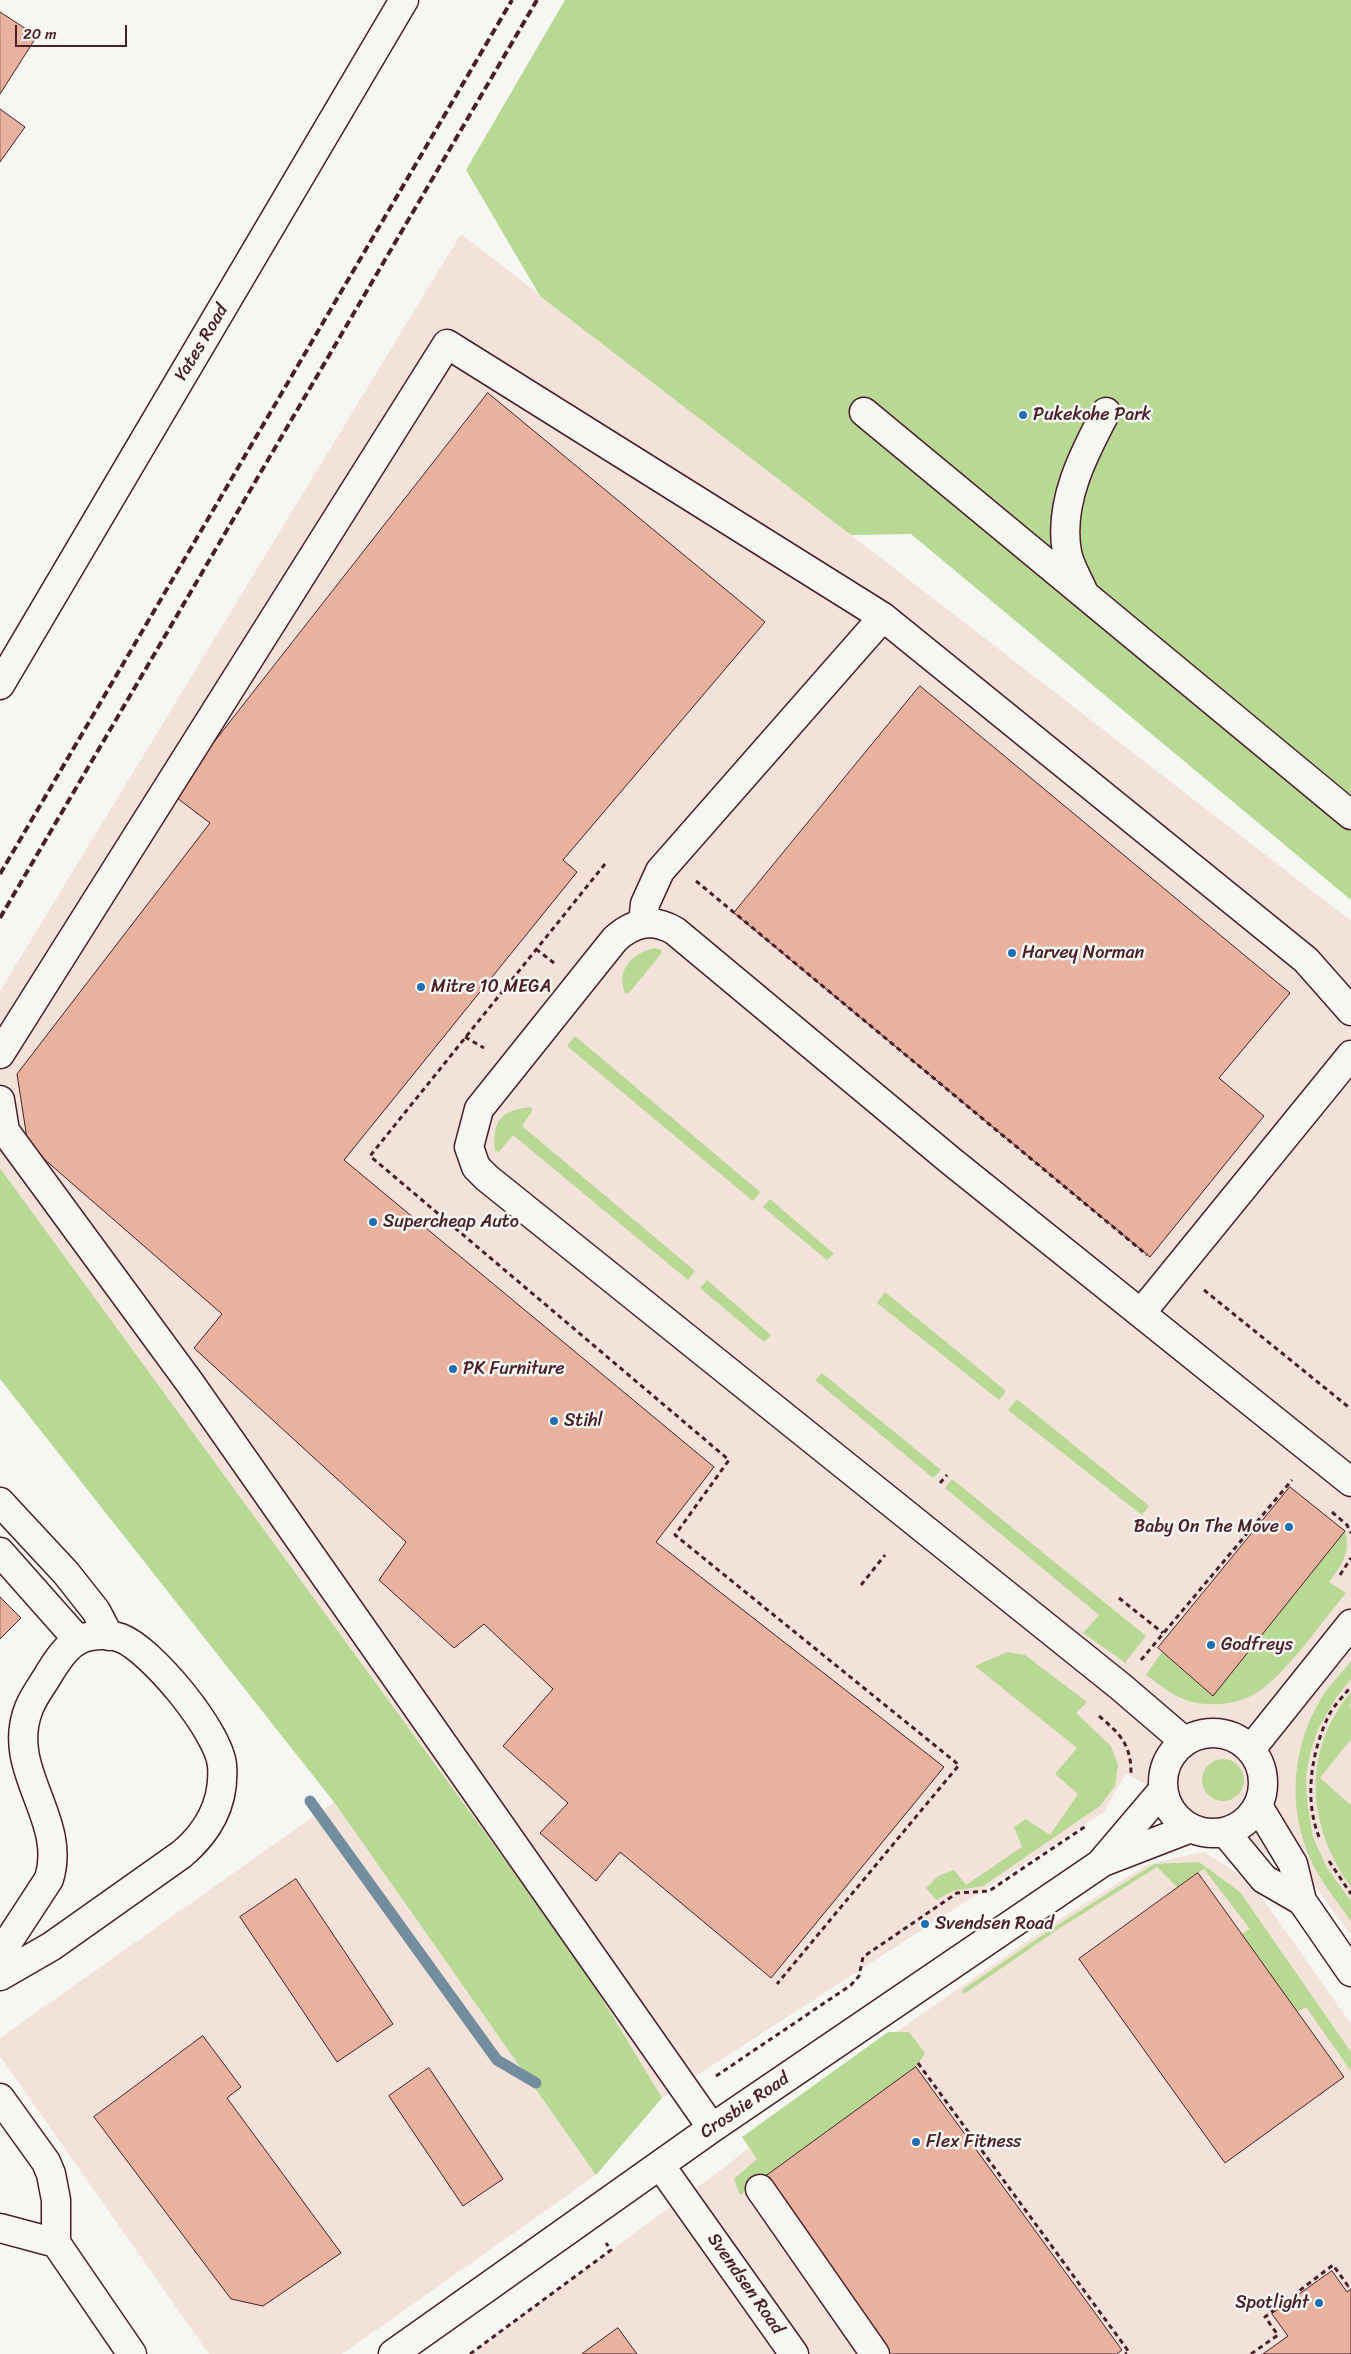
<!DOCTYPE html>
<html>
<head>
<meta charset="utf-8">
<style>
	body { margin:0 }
	#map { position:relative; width:1351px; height:2354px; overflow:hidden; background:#f6f6f2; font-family:Sriracha,sans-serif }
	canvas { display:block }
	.scale { position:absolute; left:15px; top:25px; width:112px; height:22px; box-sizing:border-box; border:2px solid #4a1f2b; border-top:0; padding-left:6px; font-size:15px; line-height:18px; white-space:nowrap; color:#4a1f2b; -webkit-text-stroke:4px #f6f6f2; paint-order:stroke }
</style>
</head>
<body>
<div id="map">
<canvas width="1351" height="2354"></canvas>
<div class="scale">20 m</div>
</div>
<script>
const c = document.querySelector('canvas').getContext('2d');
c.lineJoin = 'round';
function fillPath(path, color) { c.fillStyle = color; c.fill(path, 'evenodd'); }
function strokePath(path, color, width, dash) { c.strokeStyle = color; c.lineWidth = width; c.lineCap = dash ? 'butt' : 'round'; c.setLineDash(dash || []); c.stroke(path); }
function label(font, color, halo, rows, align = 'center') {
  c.font = font + ' Sriracha,sans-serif'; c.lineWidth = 5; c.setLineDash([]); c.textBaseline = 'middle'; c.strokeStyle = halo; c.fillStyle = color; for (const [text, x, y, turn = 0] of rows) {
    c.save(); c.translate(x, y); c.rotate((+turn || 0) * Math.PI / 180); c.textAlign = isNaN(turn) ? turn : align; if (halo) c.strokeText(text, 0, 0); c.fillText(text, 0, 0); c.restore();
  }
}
fillPath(new Path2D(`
	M461,234L1351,921V1935L1311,1881L1126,1773L1104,1812L662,2098L583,1967L0,1168V991Z
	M334,1802L596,2175L342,2354H209L0,2056V2038Z
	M1204,1852L1251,1882L1351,2024V2354H470L722,2169L896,2032L1052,1924L1148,1864Z`), '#f2e2d9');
fillPath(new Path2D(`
	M565,0H1351V900L911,534L851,535L540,296L466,170Z
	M654,948L662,950L661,954L629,993H625C616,969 632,954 654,948Z
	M575,1036L760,1192L753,1201L567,1046Z
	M531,1107L532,1111L522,1126L695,1271L688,1280L513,1135L499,1152L495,1151C492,1122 500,1110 531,1107Z
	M0,1168L583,1967L662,2098L596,2175L334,1802L0,1379Z
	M770,1199L834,1254L827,1260L763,1207Z
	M707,1280L771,1335L764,1342L700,1288Z
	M885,1292L1006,1391L999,1400L877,1303Z
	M822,1373L941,1470L933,1478L815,1380Z
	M1017,1399L1149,1506L1142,1515L1008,1410Z
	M952,1479L1146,1636L1126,1661L1127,1664L1083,1633L1099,1615L945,1488Z
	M1345,1531C1351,1553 1341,1566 1329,1582L1346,1593C1324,1619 1283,1678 1256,1693C1237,1705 1210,1707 1189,1701C1174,1697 1159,1684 1146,1675L1162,1652L1213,1696Z
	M1007,1652L1025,1655L1087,1702L1076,1713L1111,1746L1118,1765L1115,1786L1100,1806L983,1886L953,1891L936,1900L926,1888L938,1876L954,1870L966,1885L1022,1847L1014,1827L1026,1819L1050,1835L1078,1794L1055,1774L1077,1748L975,1666Z
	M1351,1661V1679L1336,1698L1318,1729L1310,1754L1306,1777L1307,1801L1313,1837L1327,1868L1351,1901V1921C1340,1906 1328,1890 1318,1874C1286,1818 1289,1751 1322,1697C1330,1684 1342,1673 1351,1661Z
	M1351,1692V1702L1349,1705L1351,1709V1739L1320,1778L1351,1805V1887C1307,1826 1301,1752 1351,1692Z
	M1202 1780a21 21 0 1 1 42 0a21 21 0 1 1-42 0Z
	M1199,1862L1240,1892L1351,2052V2071L1306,2007L1297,2012L1242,1934L1250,1929L1204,1869L1177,1887L1157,1867L1057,1930L964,1994L962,1990L1056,1926L1154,1864Z
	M888,2032H909L925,2053L916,2067L740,2195L734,2179L757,2159L742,2137Z`), '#b7d993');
strokePath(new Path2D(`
	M310,1801L497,2060L536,2083`), '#718d9e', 11);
const building = new Path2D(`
	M0,12L37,36L0,94Z
	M0,109L25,127L0,162Z
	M488,393L765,622L563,860L577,872L344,1160L714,1467L656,1542L944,1767L771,1978L620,1852L596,1881L540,1833L568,1803L503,1746L553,1689L484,1624L454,1648L379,1580L406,1542L194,1348L222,1314L28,1145L17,1074L210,823L173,795Z
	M920,686L1290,993L1219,1078L1264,1116L1150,1257L734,913Z
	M1290,1487L1345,1531L1213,1696L1158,1648Z
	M0,1597L21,1618L0,1639Z
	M1198,1873L1344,2077L1225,2163L1079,1959Z
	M296,1879L393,2024L337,2062L240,1917Z
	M203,2036L241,2087L227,2098L341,2253L263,2306L231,2299L94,2117Z
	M916,2067L1122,2350L1117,2354H889L762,2179Z
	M429,2068L503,2179L463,2206L389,2096Z
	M1332,2271L1347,2292L1351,2289V2354H1263L1288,2336L1272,2314Z
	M618,2328L637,2354H582Z`);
fillPath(building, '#e9b29e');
strokePath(building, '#4a1f2b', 1);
const minor = new Path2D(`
	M864,412L1351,815
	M1083,591C1078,579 1069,565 1067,552C1058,503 1084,453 1106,412
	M0,685L404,0
	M643,923L645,904L660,871L883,617
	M0,1054L447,344L883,617L1306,960L1351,1011
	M0,1100L5,1131L190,1383L712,2128
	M1141,1313L1351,1055
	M0,1502L66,1573L96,1611L109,1636
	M0,1552L78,1640
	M1163 1783a50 50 0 1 1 100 0a50 50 0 1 1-100 0Z
	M1184,1741L1121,1687L487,1178L476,1167L469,1147L479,1109L615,939C634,922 653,918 675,931L951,1161L1351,1482
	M1251,1749L1351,1624
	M1258,1806L1293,1864L1302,1901L1351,1972
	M1225,1832L1264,1879L1302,1901
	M1103,1862L1191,1828
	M0,1954L49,1879C68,1818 4,1770 29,1708C34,1695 44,1683 50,1672C60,1656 71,1639 91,1636C100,1634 113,1635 121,1638C152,1650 219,1732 222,1765C225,1802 209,1831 182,1854L52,1946L0,1976
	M0,2098L46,2162L51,2174L56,2200V2243L132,2354
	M660,2165L794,2354
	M760,2189L875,2354
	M0,2228L56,2243
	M393,2354L712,2128L1100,1864L1162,1791`);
strokePath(minor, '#4a1f2b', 31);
strokePath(new Path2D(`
	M605,864L370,1156L729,1460L675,1535L959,1765L777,1984
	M696,881L1147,1255
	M536,949L554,963
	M465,1037L484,1048
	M1204,1290L1351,1409
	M940,1483L947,1475
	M1332,1512L1347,1525L1351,1533
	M1340,1575L1351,1558
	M861,1585L885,1555
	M1119,1598L1163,1633
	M1141,1660L1292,1480
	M1099,1716C1120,1734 1131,1744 1131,1773
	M1319,1837C1304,1799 1311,1754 1328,1717C1333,1706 1344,1696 1351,1686
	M1329,1861L1351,1894
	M918,2063L1129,2352L1125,2354
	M716,2076L851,1985L859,1976L863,1957L957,1893L989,1891L1086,1826
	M470,2354L611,2250L606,2243
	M1251,2354L1278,2335L1265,2317L1333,2265L1348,2286L1351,2284`), '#4a1f2b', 3, [5, 4]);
strokePath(minor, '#f6f6f2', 28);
strokePath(new Path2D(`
	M0,874L512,0
	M0,918L537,0`), '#4a1f2b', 4, [8, 4]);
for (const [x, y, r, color] of [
	[1023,415,5,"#1f6fb2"],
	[1012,953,5,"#1f6fb2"],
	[421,987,5,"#1f6fb2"],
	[373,1222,5,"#1f6fb2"],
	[453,1369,5,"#1f6fb2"],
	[554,1421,5,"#1f6fb2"],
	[1289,1527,5,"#1f6fb2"],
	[1211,1645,5,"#1f6fb2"],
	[925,1924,5,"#1f6fb2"],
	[916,2142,5,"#1f6fb2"],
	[1319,2303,5,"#1f6fb2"]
]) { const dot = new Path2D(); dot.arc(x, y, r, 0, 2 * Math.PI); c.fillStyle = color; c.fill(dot); strokePath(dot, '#f6f6f2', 2); }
label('18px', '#4a1f2b', '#f6f6f2', [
	["Yates Road",202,343,-59],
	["Crosbie Road",745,2106,-34],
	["Svendsen Road",745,2284,55]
]);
label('18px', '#4a1f2b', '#f6f6f2', [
	["Pukekohe Park",1033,415],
	["Harvey Norman",1022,953],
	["Mitre 10 MEGA",431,987],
	["Supercheap Auto",383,1222],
	["PK Furniture",463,1369],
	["Stihl",564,1421],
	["Baby On The Move",1279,1527,"right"],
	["Godfreys",1221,1645],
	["Svendsen Road",935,1924],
	["Flex Fitness",926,2142],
	["Spotlight",1309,2303,"right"]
], 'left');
</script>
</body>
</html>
